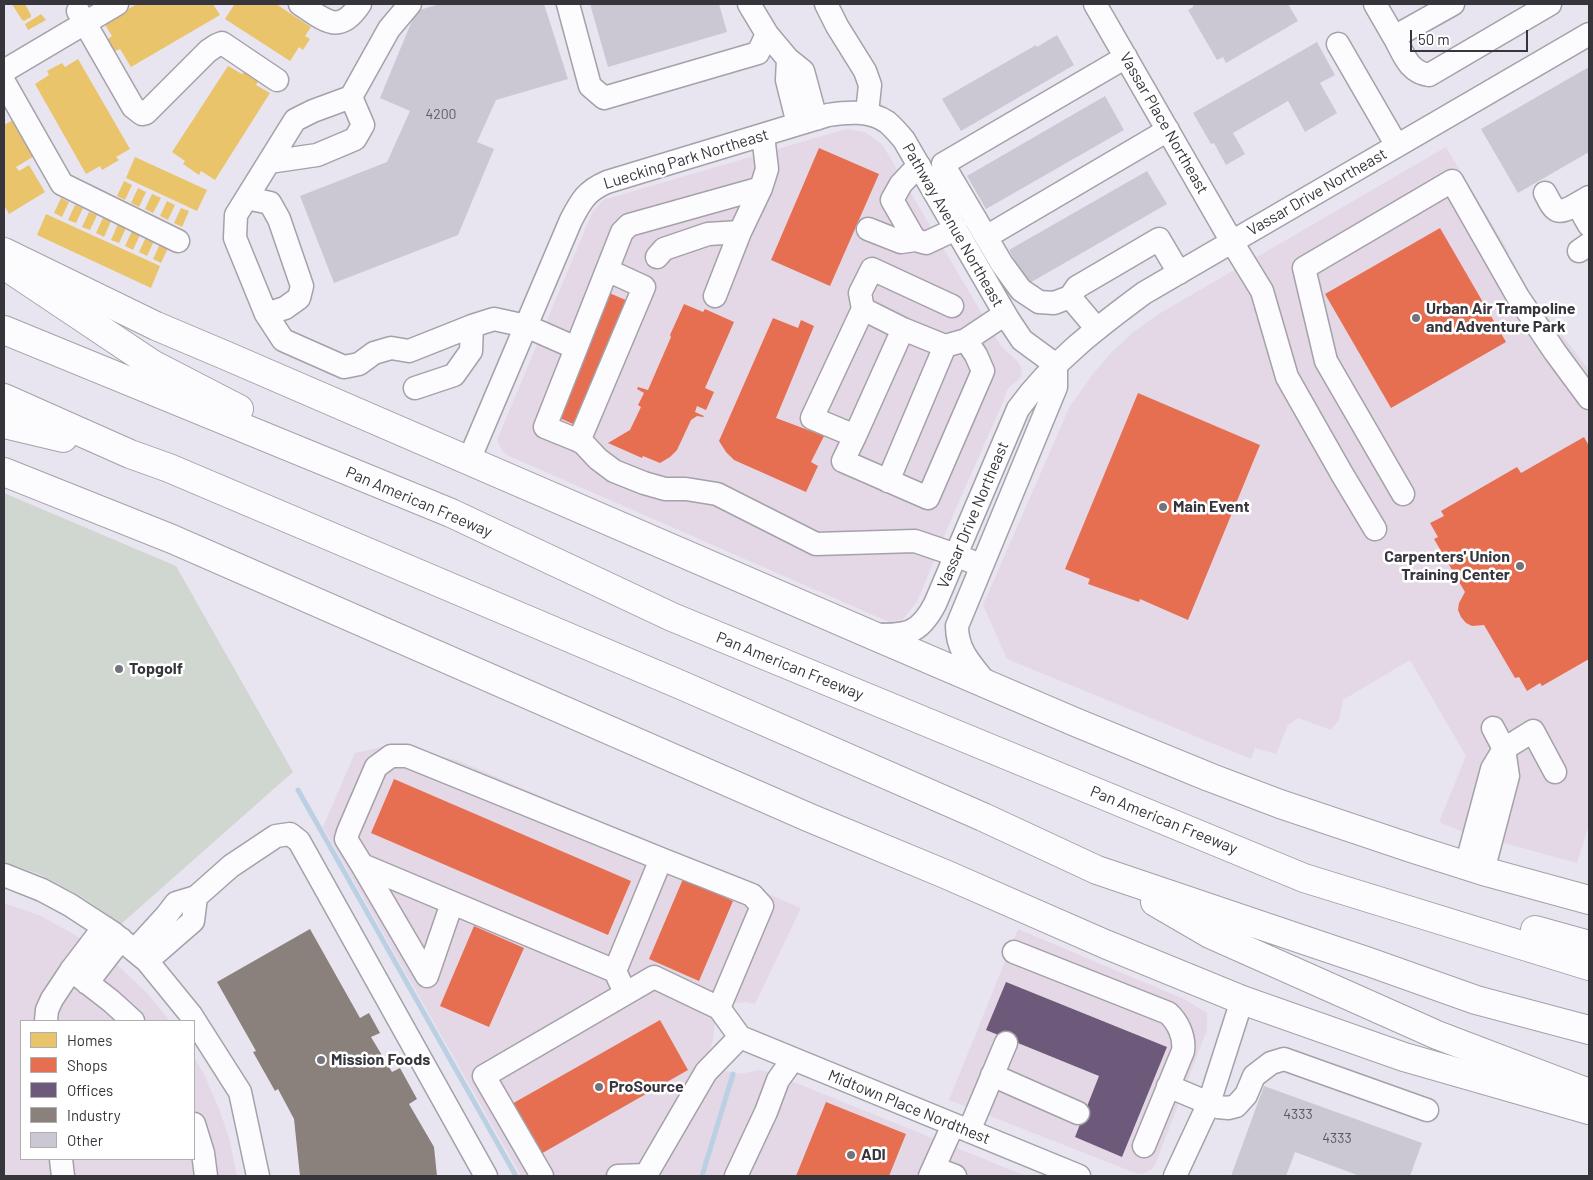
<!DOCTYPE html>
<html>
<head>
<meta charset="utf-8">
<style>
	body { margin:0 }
	#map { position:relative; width:1593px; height:1180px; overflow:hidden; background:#e8e5f0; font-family:Barlow,sans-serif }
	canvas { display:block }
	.frame { position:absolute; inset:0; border:5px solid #36353c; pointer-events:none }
	.legend { position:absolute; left:20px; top:1020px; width:175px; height:140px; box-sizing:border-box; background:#fff; border:1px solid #afaeb1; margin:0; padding:6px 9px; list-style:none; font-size:15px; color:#36353c }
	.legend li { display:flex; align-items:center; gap:10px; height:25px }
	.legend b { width:25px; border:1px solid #afaeb1 }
	.scale { position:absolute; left:1410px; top:30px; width:118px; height:22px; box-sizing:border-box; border:2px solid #36353c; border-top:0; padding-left:6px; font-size:15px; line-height:18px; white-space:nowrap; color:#36353c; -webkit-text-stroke:4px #fff; paint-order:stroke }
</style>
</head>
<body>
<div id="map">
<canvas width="1593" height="1180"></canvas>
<div class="frame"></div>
<ul class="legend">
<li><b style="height:14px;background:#e9c46a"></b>Homes</li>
<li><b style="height:14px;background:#e76f51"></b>Shops</li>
<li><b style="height:14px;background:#6d597a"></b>Offices</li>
<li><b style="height:14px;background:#8a817c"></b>Industry</li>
<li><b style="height:14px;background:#cbc8d4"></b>Other</li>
</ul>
<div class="scale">50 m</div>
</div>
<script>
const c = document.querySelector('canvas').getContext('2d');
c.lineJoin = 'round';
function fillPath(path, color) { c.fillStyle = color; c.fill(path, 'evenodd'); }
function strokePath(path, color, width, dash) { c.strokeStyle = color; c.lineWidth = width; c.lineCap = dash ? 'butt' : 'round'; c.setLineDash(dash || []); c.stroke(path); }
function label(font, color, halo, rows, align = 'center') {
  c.font = font + ' Barlow,sans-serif'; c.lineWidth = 5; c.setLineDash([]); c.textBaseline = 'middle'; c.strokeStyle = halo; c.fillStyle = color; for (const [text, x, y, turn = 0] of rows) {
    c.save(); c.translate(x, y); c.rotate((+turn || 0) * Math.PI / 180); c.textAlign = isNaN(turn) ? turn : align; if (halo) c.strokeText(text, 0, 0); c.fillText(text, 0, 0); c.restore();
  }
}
fillPath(new Path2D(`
	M846,129L865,132L882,144L1001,346L1019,363L1022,369L1021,377L1007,390L1004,400L953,515L917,602L903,619L889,622L509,456L502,451L497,440L584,232L593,211L603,200Z
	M1446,147L1509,252V257L1529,292L1589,370V824L1577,863L1463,832L1439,822L1466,756L1410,660L1343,700L1339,720L1331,730L1298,718L1288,725L1276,754L1255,748L1251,759L1007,659L983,605L1070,406L1093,374L1109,355L1132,333L1157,315Z
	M394,744L459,761L801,908L755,1004L747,1002L734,1003L726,1005L715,1012L711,1018L715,1023L712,1045L709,1052L712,1059L717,1065L726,1071L741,1074L758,1070L769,1072L1026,1176H521L323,827L355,753Z
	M4,903L41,916L75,935L114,962L147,993L170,1021H21V1159H194V1057L204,1074L219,1109L229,1137L237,1176H4Z
	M1018,929L1186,1000L1207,1013V1030L1155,1165L1152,1169L1145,1173L1138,1174L949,1100Z`), '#e4d8e6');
fillPath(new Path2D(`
	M4,493L176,566L293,772L121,924L82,897L39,874L4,862Z`), '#d0d7d1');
fillPath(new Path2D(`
	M12,4H25L31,15V17L24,21L22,20Z
	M137,4H213L220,15L131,67L120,49L115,51L108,39L112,36L104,23Z
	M231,4H276L311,27L305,36L310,39L303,50L299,47L290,61L225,19L234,5Z
	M41,14L46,20L28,30L25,24Z
	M78,59L130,149L116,157L119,160L102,170L100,166L86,174L35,84L49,75L47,71L62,63L65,67Z
	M228,66L242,74L245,71L259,80L256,85L270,93L215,180L201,171L199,175L183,164L185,161L172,152Z
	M15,119L36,155L16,167L19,171L29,165L45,192L9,214L4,205V125Z
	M135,157L207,190L197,211L126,178Z
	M124,181L132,185L125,200L117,196Z
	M138,188L146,192L139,207L131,203Z
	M152,194L161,198L153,213L145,209Z
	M61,198L69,202L62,217L54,213Z
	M167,201L175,205L168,220L160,216Z
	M75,205L83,208L76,223L68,220Z
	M181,208L189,211L182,227L174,223Z
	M89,212L97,215L90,230L82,227Z
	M46,214L160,266L151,288L37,235Z
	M103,218L111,221L104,237L96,233Z
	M118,224L126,228L119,243L111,240Z
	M132,231L140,235L133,250L125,246Z
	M146,237L154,241L147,256L139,252Z
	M160,244L168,248L161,263L153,259Z`), '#e9c46a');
fillPath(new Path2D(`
	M819,148L879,174L830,286L771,260Z
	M1440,228L1506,342L1391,408L1325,294Z
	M607,292L628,301L573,424L551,414Z
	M684,304L703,312L705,309L734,322L705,388L714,392L706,410L697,406L695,412L704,416L703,417L697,416L691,420L677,450L670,457L660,463L643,456L642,458L608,443L630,430L641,407L638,405L644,393L637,389L638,387L648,390L671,337L670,335Z
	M773,318L798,328L801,320L814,326L776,418L824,436L811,462L818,466L806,492L734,460L726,452L719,441Z
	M1138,393L1260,445L1188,620L1140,599L1139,602L1088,584L1090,579L1065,569Z
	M1584,437L1589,446V659L1542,686L1540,683L1527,691L1519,677L1515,678L1484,625L1472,626L1466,623L1461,617L1458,610L1459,603L1465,592L1434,539L1438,537L1430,523L1444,516L1441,511L1517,467L1521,473Z
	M394,779L631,881L608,935L371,833Z
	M683,879L733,901L699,981L649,959Z
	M474,926L524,948L489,1027L440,1006Z
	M660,1020L688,1070L539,1155L510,1105Z
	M826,1102L906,1134L889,1176H796Z`), '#e76f51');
fillPath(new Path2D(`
	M1006,982L1167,1047L1122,1157L1075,1137L1099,1076L986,1030Z`), '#6d597a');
fillPath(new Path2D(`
	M310,929L360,1018L369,1013L380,1033L371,1037L392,1072L400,1068L417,1099L409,1104L434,1147L437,1176H300L294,1119L278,1089L275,1091L253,1052L256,1051L217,982Z`), '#8a817c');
strokePath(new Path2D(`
	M298,790L516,1176
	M702,1176L733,1074`), '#bbd1e3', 5);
fillPath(new Path2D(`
	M440,4H544L568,79L496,100L477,142L494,149L458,235L334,283L300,196L387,162L410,111L380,98L416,11Z
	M590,4H719L727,32L608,67Z
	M1195,4H1288L1298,21L1226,63L1223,57L1217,60L1188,10L1193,7V5Z
	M1057,35L1074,65L961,131L942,99L1036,45L1037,47Z
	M1317,42L1335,75L1320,83L1337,113L1305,132L1288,101L1233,133L1245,154L1226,165L1214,143L1211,144L1193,113Z
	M1589,67V152L1518,193L1481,129Z
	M1105,96L1124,130L986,209L967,176Z
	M1147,171L1167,204L1028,284L1009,250Z
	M1264,1086L1422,1143L1410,1176H1360L1295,1152L1286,1176H1231Z`), '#cbc8d4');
const minor = new Path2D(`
	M300,4C325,20 339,36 360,4
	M410,4L389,29L351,97L313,111L295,120L236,215L235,238L266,314L283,340L344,367L359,364L374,353L391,348L409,351L472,326L494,319L526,326L576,348
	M568,4L590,86L604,98L758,53L767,34L749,4
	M826,4L837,26L865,71L870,85L867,113
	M1095,4L1232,242L1262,291L1287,377L1342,474L1375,529
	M1375,4L1394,37
	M1453,4L1394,37C1404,54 1408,72 1429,75L1550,4
	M78,11L133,107L142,114L146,113L208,51L217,45L222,43L277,80
	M767,34L788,59L803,71L816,119
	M1338,44L1397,146
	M788,59L787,80L798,124
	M4,71L117,4
	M4,82L62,184L178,241
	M269,162L317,155L355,139L363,125L351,97
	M919,165L901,184L892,200L915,240L926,243L956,229
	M761,188L629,225L622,232L545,427L582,442L598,459L614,471L644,483L665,489H686L717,494L816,544L915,541L956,555L982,566
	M1545,193C1555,212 1556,216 1577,204
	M1589,197L1577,204L1589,225
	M247,198L270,203L279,219L302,286L299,298L285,308L266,314
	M868,229L901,242L915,240
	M986,237L1168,130
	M1579,251L1589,244
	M657,257L664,249L708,234L740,232
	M715,296L740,232L761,188L767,169L763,135
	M1070,297L1054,303L1039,302L1021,290L1002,264L943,164L1126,57
	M952,306L872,269L860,293L863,309L812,418L855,436L843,461L928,498L983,371L976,355L966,340L1005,314
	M903,329L945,346
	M1097,329L1070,297L1077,287L1159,239L1179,273
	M415,388L454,375L471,351L472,326
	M855,436L903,329L863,309
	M579,441L644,287L607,270
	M469,460L571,220C581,201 586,191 607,182L828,115C848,112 870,110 887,122C893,127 899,134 904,140L1008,319L1022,340L1056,365
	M888,481L945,346L966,340
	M1403,494L1326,361L1304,268L1452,181L1518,297L1555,352L1589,398
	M874,635C906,635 919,635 935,604L1018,409C1052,362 1098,327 1144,293L1589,34
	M986,683C971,664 957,651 957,626L1056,387V365
	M1493,728L1504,749L1533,731L1555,772
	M362,865L346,839L348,832L376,767L391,756H407L661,859
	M1466,866L1492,769L1504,749
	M1483,871L1508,776L1504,749
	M4,875L42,890L70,905L113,933L147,961L191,1015L240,1092L258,1176
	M452,903L427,976L362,865L615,971
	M135,950L166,916L176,903L196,897L231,866L276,836L290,834L299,841L486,1176
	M1014,952L1168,1013C1178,1022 1185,1037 1183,1051L1144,1146
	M147,961L193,921L196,897
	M71,970L111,1001L133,1021
	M87,983L121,939
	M621,984L615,971L661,859L752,895L762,906L719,1008
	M46,1021L47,1010L52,999L72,969L104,927
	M740,1037L1079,1176
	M992,1075L1078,1113
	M1168,1086L1218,1107L1228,1108L1236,1106L1246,1095L1254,1076L1271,1063L1284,1059L1427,1110
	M194,1124L203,1153L206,1176
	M969,1131L1006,1043
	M61,1159L63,1176
	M934,1168L955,1176
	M542,1176L484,1076L654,977L719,1008L740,1037
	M618,1176L646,1175L706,1072L740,1037
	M736,1176L766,1112L778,1080L793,1059
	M930,1176L953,1125
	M1175,1176L1209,1103L1242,1000`);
const major = new Path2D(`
	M4,252L156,326L227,356L872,635L1075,722L1209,777L1280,804L1414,849L1483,871L1589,900
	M4,472L172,539L810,818L945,874L1105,944L1242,1000L1404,1057L1589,1110`);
const highway = new Path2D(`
	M4,265L152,364L239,409
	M4,330L451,513L672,617L1304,878L1589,966
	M4,398L130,454L169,468L681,685L983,817L1097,870L1369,962L1476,1000L1589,1030
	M4,424L63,438
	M1155,902L1210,934L1437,1035L1589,1093
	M1535,930L1589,945`);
strokePath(minor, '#a4a1aa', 25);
strokePath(major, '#a4a1aa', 30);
strokePath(highway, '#a4a1aa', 30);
strokePath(minor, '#fcfbfd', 22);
strokePath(major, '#fcfbfd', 28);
strokePath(highway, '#fcfbfd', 28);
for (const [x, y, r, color] of [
	[1416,318,5,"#74737b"],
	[1163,507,5,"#74737b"],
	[1520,566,5,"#74737b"],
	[119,669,5,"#74737b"],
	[321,1060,5,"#74737b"],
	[599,1087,5,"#74737b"],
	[851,1155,5,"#74737b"]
]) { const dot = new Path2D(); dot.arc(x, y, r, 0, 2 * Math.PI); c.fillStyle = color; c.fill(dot); strokePath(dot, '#fff', 2); }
label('14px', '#5b5a62', null, [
	["4200",441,114],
	["4333",1298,1114],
	["4333",1337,1138]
]);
label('16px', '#36353c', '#fff', [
	["Vassar Place Northeast",1164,123,60],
	["Luecking Park Northeast",686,159,-17],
	["Vassar Drive Northeast",1317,192,-30],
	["Pathway Avenue Northeast",953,225,60],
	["Pan American Freeway",419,502,23],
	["Vassar Drive Northeast",973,515,-67],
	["Pan American Freeway",790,666,22],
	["Pan American Freeway",1164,820,22],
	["Midtown Place Nordthest",909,1107,22]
]);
label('bold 16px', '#36353c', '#fff', [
	["Urban Air Trampoline",1426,309],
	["and Adventure Park",1426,327],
	["Main Event",1173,507],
	["Carpenters' Union",1510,557,"right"],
	["Training Center",1510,575,"right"],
	["Topgolf",129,669],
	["Mission Foods",331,1060],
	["ProSource",609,1087],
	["ADI",861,1155]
], 'left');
</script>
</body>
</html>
